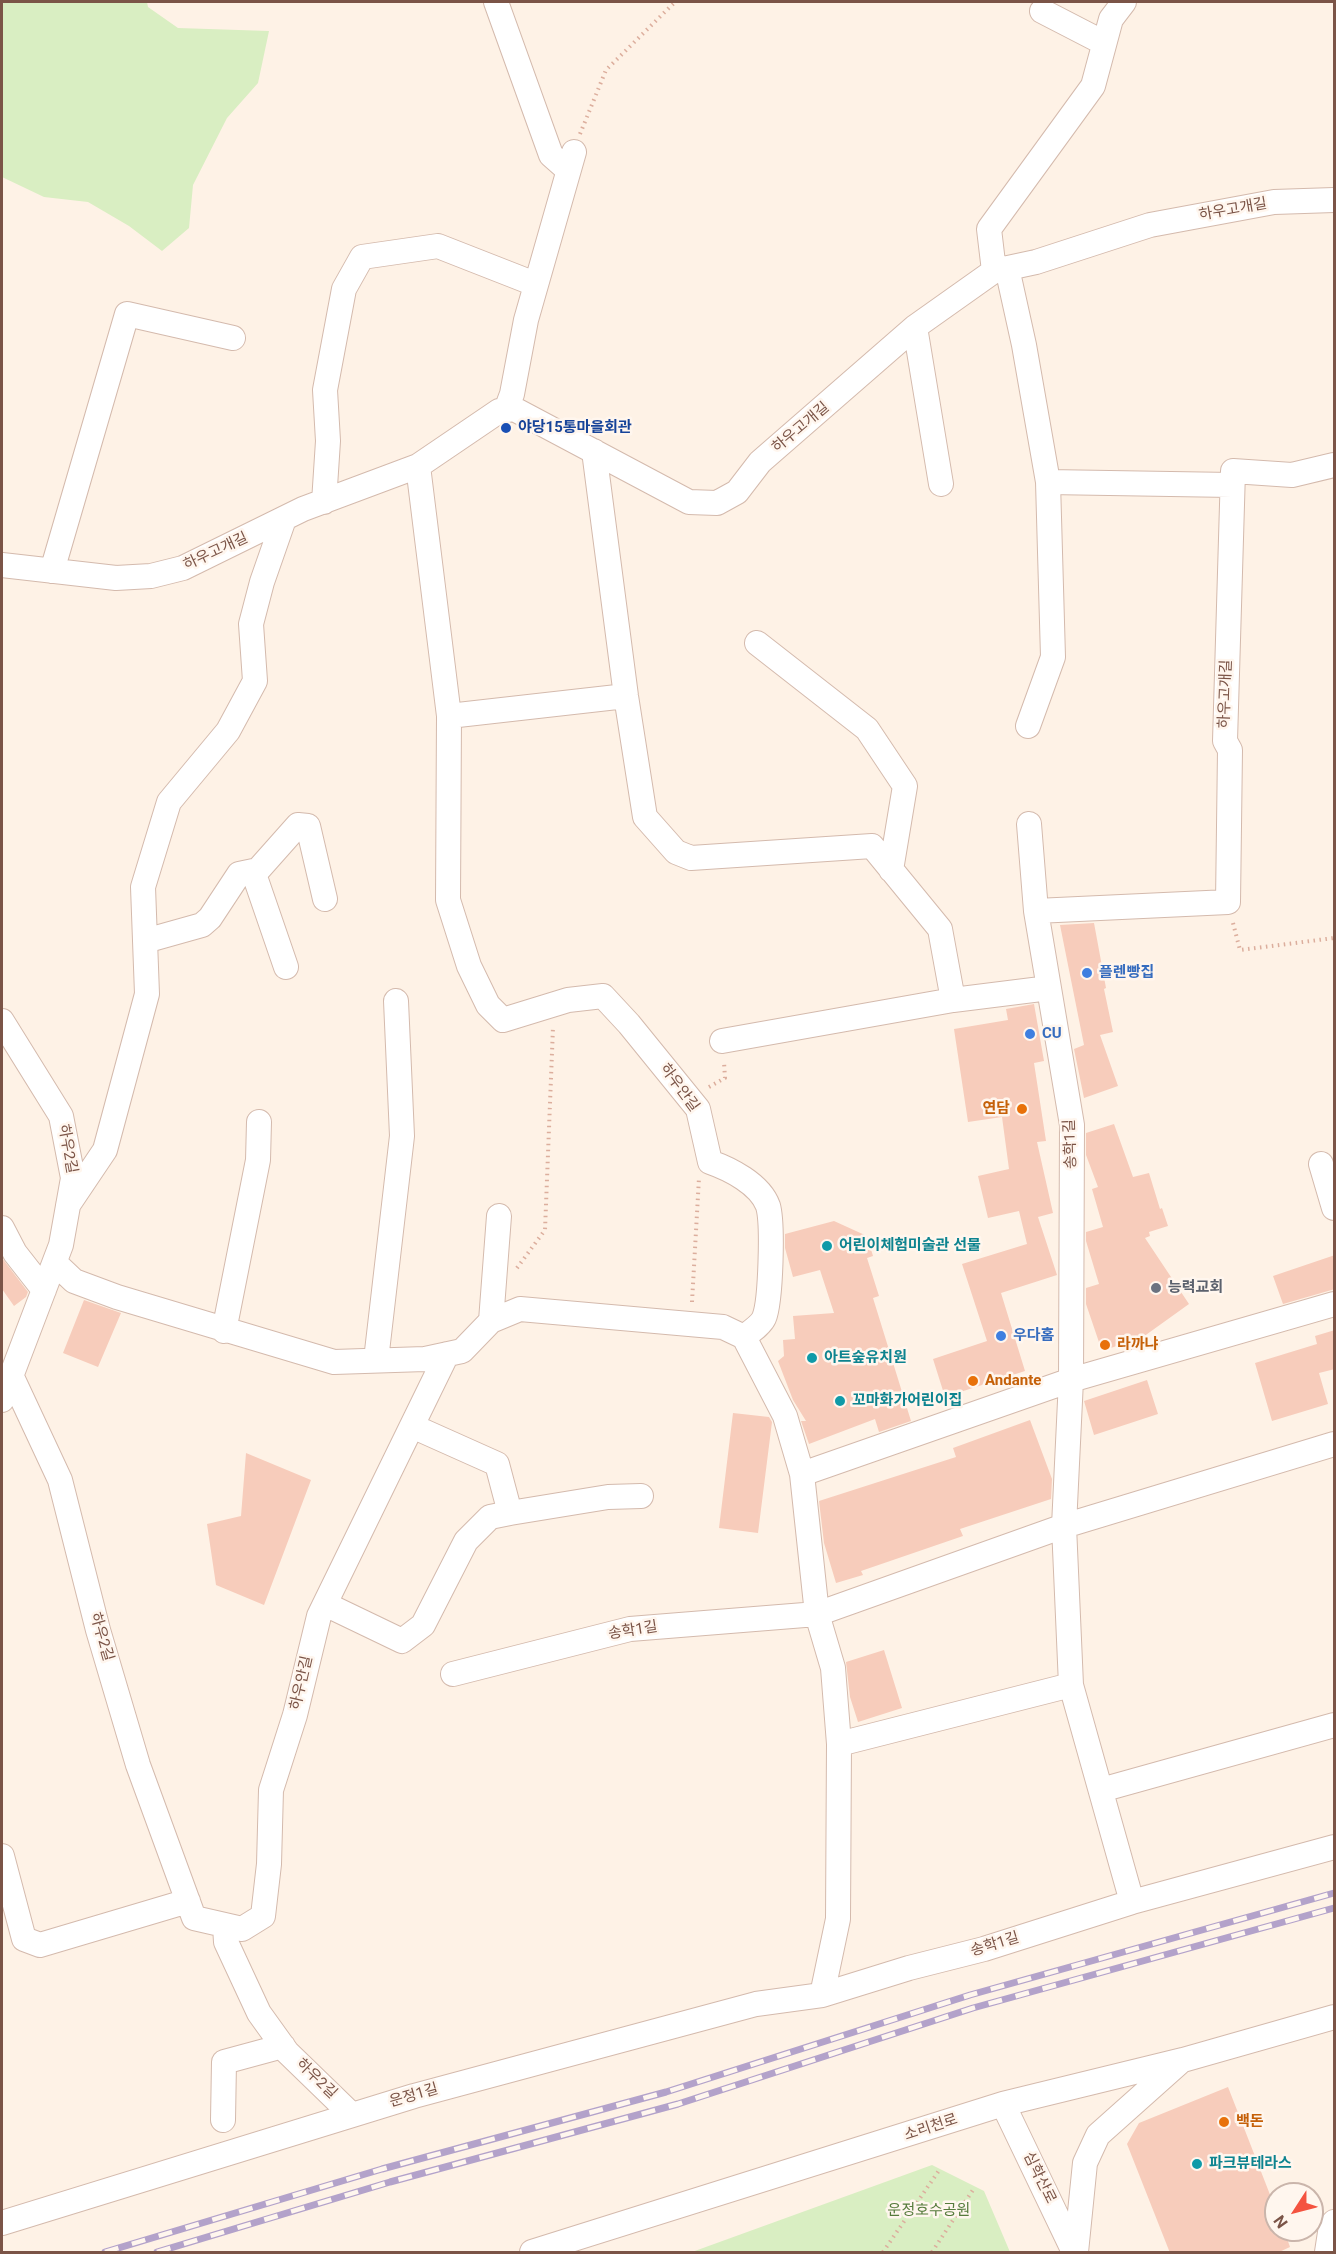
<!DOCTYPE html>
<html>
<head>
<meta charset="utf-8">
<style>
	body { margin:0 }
	#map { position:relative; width:1336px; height:2254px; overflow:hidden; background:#fef2e6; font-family:Roboto,sans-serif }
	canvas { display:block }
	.frame { position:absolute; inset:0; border:3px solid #7b5447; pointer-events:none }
	.north { position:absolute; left:1264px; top:2182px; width:60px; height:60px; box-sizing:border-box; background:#fff6ee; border:2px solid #cab5ab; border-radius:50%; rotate:234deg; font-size:16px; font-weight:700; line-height:24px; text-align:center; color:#7b5447 }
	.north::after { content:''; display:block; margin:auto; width:21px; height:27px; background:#f45340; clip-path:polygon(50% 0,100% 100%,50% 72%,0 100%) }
</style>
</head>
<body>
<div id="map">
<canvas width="1336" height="2254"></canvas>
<div class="frame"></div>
<div class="north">N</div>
</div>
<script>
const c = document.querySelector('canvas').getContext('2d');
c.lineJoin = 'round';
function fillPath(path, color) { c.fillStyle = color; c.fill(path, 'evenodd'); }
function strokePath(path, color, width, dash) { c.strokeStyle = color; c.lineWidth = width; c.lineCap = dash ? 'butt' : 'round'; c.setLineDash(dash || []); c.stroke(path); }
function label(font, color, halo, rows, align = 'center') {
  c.font = font + ' Roboto,"Noto Sans KR",sans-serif'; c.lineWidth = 5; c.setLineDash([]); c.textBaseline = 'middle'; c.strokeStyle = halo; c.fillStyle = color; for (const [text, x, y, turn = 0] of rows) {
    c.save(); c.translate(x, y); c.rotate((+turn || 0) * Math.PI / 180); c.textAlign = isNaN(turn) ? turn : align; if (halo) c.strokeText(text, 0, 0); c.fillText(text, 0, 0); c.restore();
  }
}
fillPath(new Path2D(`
	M2,2H147L148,7L178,28L269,31L258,83L227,118L193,185L189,228L162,251L129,226L88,202L44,197L2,177Z
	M932,2165L984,2191L1010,2252H692Z`), '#d9eec2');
fillPath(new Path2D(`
	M1094,923L1106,988L1104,989L1113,1032L1100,1035L1118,1086L1084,1098L1074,1049L1084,1045L1060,925Z
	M1034,1004L1044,1061L1034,1063L1046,1141L1037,1142L1053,1213L1038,1217L1057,1275L1001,1293L1025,1371L945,1397L933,1359L987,1341L962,1264L1027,1244L1019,1211L988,1218L978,1176L1009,1169L1002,1117L968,1122L954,1029L1008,1020L1006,1009Z
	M1114,1124L1133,1177L1149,1173L1160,1209L1162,1208L1168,1226L1149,1232L1150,1236L1145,1238L1189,1304L1143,1337L1102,1351L1086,1304V1288L1099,1284L1086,1241V1232L1103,1227L1092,1189L1098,1187L1086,1155V1133Z
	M834,1221L867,1236L873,1256L867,1258L879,1296L873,1298L911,1421L879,1432L875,1419L809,1444L801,1421H806L793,1400L778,1361L784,1356L783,1340L795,1339L793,1316L834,1313L820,1270L793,1277L785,1248V1234Z
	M1335,1255V1289L1283,1304L1273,1276Z
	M2,1258L28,1292L26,1297L14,1306L2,1289Z
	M84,1300L121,1313L98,1367L63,1353Z
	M1335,1330V1369L1319,1373L1328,1404L1272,1421L1255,1363L1317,1344L1315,1336Z
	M1147,1380L1158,1414L1094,1435L1084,1401Z
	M733,1413L769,1417L772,1422L758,1533L719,1528Z
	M1030,1420L1052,1479L1051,1499L960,1529L963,1536L861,1571L863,1575L836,1583L824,1543L819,1501L956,1457L953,1448Z
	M246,1453L311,1480L264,1605L216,1585L207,1524L241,1516Z
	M884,1650L902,1708L858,1722L850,1697L846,1662Z
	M1228,2087L1276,2210V2230H1284L1290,2247L1277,2253H1170L1127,2144L1139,2123Z`), '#f7ccbb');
const minor = new Path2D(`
	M496,2L551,155L568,170
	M1042,11L1104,43
	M1007,268L1024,345L1048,482L1232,485
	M994,271L989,229L1093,86L1111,19L1124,2
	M915,327L941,484
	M506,410L512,394L526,320L574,152
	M594,451L626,696L645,817L676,852L691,858L872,846L940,929L953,1000L1049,988
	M418,466L449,716L626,696
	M324,502L328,441L325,390L344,289L362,257L438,246L535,284
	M2,565L116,578L151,576L183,568L303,509L418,466L499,411L514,409L689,502L717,503L737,492L760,462L915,327L994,271L1036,262L1150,225L1274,202L1334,200
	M52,571L127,314L233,338
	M757,643L867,729L905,786L891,870
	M1028,726L1053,657L1048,482
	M1029,824L1036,911L1228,902L1230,750L1225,741L1233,471L1292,475L1334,465
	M253,871L286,967
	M1036,911L1072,1125L1071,1380L1064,1526L1071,1685L1132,1902
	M145,941L202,925L210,918L239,874L258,870L298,825L308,826L325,899
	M2,1021L61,1116L73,1178L61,1245L2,1400
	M722,1041L953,1000
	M1321,1164L1334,1208
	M68,1205L105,1150L147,994L143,887L169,802L228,731L255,681L251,624L262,582L284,519
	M2,1228L15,1253L44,1290
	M55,1263L74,1281L117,1297L334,1362L425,1359L462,1351L491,1321L520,1309L723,1327L744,1337C750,1332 761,1325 764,1318C771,1301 773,1223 768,1206C760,1184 730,1169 710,1162L698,1109L629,1024L603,996L568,1000L503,1020L488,1005L469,966L448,900L449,716
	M491,1321L499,1216
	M224,1331L258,1160L259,1122
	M744,1337L785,1416L802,1474L817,1614L833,1668L839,1744L838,1919L822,1995
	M376,1360L402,1136L396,1001
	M11,1375L60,1480L98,1630L138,1765L194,1918L242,1929L263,1916L269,1864L271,1790L295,1715L319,1616L447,1354
	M412,1426L497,1464L510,1513L608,1497L641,1496
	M802,1474L1071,1380L1334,1304
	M325,1604L402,1641L423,1625L466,1541L490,1517L510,1513
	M453,1674L630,1629L817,1614L1064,1526L1334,1444
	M839,1744L1071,1685
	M1101,1790L1334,1725
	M2,1856L24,1939L40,1945L188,1901
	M225,1926L226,1942L259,2013L287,2052L352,2115
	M1003,2104L1074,2252
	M223,2120L224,2062L283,2046
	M2,2223L414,2096L756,2004L822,1995L909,1968L984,1949L1132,1902L1334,1847
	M532,2252L1003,2104L1183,2060L1334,2017
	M1076,2252L1085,2163L1098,2135L1181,2061
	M1327,2252L1331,2226L1334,2222`);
strokePath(minor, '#d4baad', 26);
strokePath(new Path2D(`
	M580,134L606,70L675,2
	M1233,923L1240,950L1334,938
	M709,1087L725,1078L724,1062
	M517,1268L545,1230L553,1027
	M692,1302L699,1178
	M883,2252L940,2169
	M932,2252L975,2187`), '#dcae9d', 4, [1.5, 4.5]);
strokePath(minor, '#fff', 24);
const rail = new Path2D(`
	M105,2252L382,2169L666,2092L970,1995L1334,1893
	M157,2252L390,2182L678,2104L973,2008L1334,1908`);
strokePath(rail, '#b3a2ca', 7);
strokePath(rail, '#fff6ee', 4.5, [14]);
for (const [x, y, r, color] of [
	[506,428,6,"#1a4fb4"],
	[1087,973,6,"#3f7fe0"],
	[1030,1034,6,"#3f7fe0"],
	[1022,1109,6,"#e8710a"],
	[827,1246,6,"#0f9aa8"],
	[1156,1288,6,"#6b7280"],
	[1001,1336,6,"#3f7fe0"],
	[1105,1345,6,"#e8710a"],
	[812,1358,6,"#0f9aa8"],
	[973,1381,6,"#e8710a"],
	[840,1401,6,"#0f9aa8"],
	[1224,2122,6,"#e8710a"],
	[1197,2164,6,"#0f9aa8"]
]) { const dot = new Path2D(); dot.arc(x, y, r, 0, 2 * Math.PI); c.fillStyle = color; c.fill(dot); strokePath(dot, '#fff6ee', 2); }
label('15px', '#7b5447', '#fff6ee', [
	["하우고개길",1233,210,-10],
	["하우고개길",801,428,-40],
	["하우고개길",216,552,-25],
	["하우고개길",1226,694,-88],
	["하우안길",679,1088,54],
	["송학1길",1071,1144,-92],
	["하우2길",67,1149,80],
	["송학1길",633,1631,-9],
	["하우2길",101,1637,74],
	["하우안길",302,1683,-77],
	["송학1길",995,1945,-17],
	["하우2길",316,2079,44],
	["운정1길",414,2096,-16],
	["소리천로",931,2128,-18],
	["심학산로",1039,2178,64]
]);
label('bold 15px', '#164399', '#fff6ee', [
	["야당15통마을회관",518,428]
], 'left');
label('bold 15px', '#366cbe', '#fff6ee', [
	["플렌빵집",1099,973],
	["CU",1042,1034],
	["우다홈",1013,1336]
], 'left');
label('bold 15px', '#c56008', '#fff6ee', [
	["연담",1010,1109,"right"],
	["라까냐",1117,1345],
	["Andante",985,1381],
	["백돈",1236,2122]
], 'left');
label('bold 15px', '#0d838f', '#fff6ee', [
	["어린이체험미술관 선물",839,1246],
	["아트숲유치원",824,1358],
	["꼬마화가어린이집",852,1401],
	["파크뷰테라스",1209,2164]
], 'left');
label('bold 15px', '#5b616d', '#fff6ee', [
	["능력교회",1168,1288]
], 'left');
label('15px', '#567b3c', '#fff6ee', [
	["운정호수공원",929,2211]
]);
</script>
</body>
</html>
